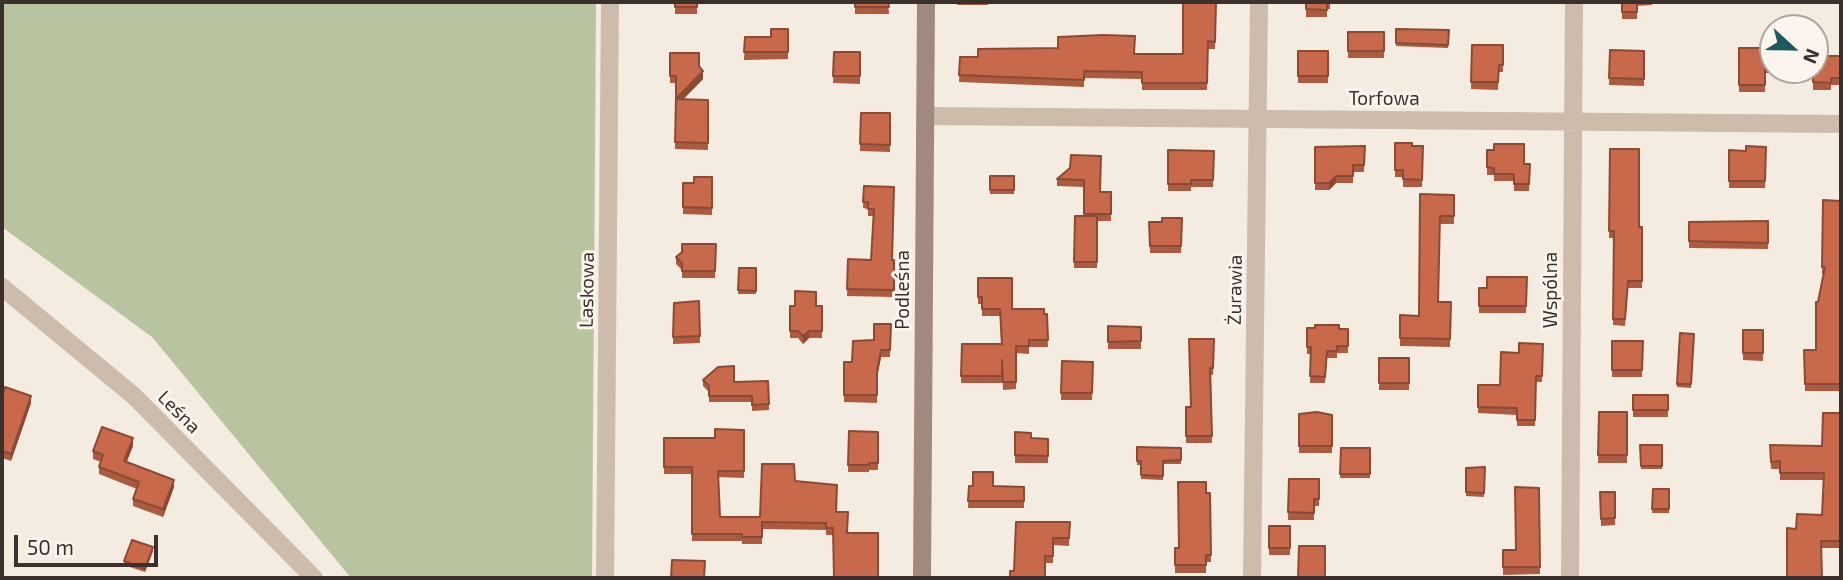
<!DOCTYPE html>
<html>
<head>
<meta charset="utf-8">
<style>
	body { margin:0 }
	#map { position:relative; width:1843px; height:580px; overflow:hidden; background:#f4ebe1; font-family:"Exo 2",sans-serif }
	canvas { display:block }
	.frame { position:absolute; inset:0; border:4px solid #3b302b; pointer-events:none }
	.north { position:absolute; left:1759px; top:14px; width:70px; height:70px; box-sizing:border-box; background:#fbf5ee; border:2px solid #aea6a0; border-radius:50%; rotate:112deg; font-size:19px; font-weight:700; line-height:28px; text-align:center; color:#3b302b }
	.north::after { content:''; display:block; margin:auto; width:24px; height:32px; background:#1f5a5e; clip-path:polygon(50% 0,100% 100%,50% 72%,0 100%) }
	.scale { position:absolute; left:14px; top:535px; width:144px; height:32px; box-sizing:border-box; border:4px solid #3b302b; border-top:0; padding-left:9px; font-size:21px; line-height:24px; white-space:nowrap; color:#3b302b; -webkit-text-stroke:5px #fbf5ee; paint-order:stroke }
</style>
</head>
<body>
<div id="map">
<canvas width="1843" height="580"></canvas>
<div class="frame"></div>
<div class="north">N</div>
<div class="scale">50 m</div>
</div>
<script>
const c = document.querySelector('canvas').getContext('2d');
c.lineJoin = 'round';
function fillPath(path, color) { c.fillStyle = color; c.fill(path, 'evenodd'); }
function strokePath(path, color, width, dash) { c.strokeStyle = color; c.lineWidth = width; c.lineCap = dash ? 'butt' : 'round'; c.setLineDash(dash || []); c.stroke(path); }
function label(font, color, halo, rows, align = 'center') {
  c.font = font + ' "Exo 2",sans-serif'; c.lineWidth = 6; c.setLineDash([]); c.textBaseline = 'middle'; c.strokeStyle = halo; c.fillStyle = color; for (const [text, x, y, turn = 0] of rows) {
    c.save(); c.translate(x, y); c.rotate((+turn || 0) * Math.PI / 180); c.textAlign = isNaN(turn) ? turn : align; if (halo) c.strokeText(text, 0, 0); c.fillText(text, 0, 0); c.restore();
  }
}
fillPath(new Path2D(`
	M2,2H596L592,578H351L152,337L2,227Z`), '#b8c4a0');
strokePath(new Path2D(`
	M926,116L1841,124
	M2,287L134,396L314,578
	M605,578L610,2
	M1252,578L1259,2
	M1570,578L1574,2`), '#cdbbac', 18);
strokePath(new Path2D(`
	M922,578L926,2`), '#a18a7d', 18);
fillPath(new Path2D(`
	M675,2H697V14H675Z
	M855,2H888L889,14H855Z
	M957,2H988V5H957Z
	M1167,2H1216L1215,49H1208L1207,90H1142V79L1084,78V87L959,82L960,57L1135,54H1183V3H1167Z
	M1306,2H1330V9H1327V17H1306Z
	M1622,2H1652V5L1637,6V19H1622Z
	M788,29V59L744,60L745,37H771Z
	M1396,29L1449,30L1448,48L1396,46Z
	M1348,32H1384V58H1348Z
	M1472,45H1503V72H1499L1498,90L1471,89Z
	M1739,48H1769V73H1765V92H1739Z
	M1610,50L1644,51V86L1609,85Z
	M1298,51H1328V83H1298Z
	M834,52H860V84L833,83Z
	M670,53L703,79L683,99L708,100V150L675,149L676,83H670Z
	M1841,56V85H1831V90H1813V70Z
	M861,113H890V152L860,151Z
	M1395,143L1412,146H1423L1422,187H1403V177H1395Z
	M1365,146L1364,172H1353V183H1336L1329,190H1315V147Z
	M1766,147L1765,188H1729V150L1746,151Z
	M1610,149L1639,227H1642V288H1628L1625,326L1613,325L1614,238H1609Z
	M1168,150L1214,151L1213,187H1191V191H1168Z
	M1487,150L1524,164H1530L1529,191H1514V181H1494V175H1487Z
	M1070,168L1100,192H1111V221H1097V268H1074L1075,216H1084V187L1057,186V179Z
	M990,176H1014V194H990Z
	M712,177V215L683,214V183H694Z
	M864,186L894,187L892,260H894V297L847,296L848,259L871,260L874,216H868V209L863,208Z
	M1420,194L1454,195V224H1440L1438,302H1451L1450,347L1400,346V315L1419,316Z
	M1823,200L1841,201V391H1805L1804,350H1816L1818,302L1824,274H1822Z
	M1182,218L1181,253H1150L1149,222H1162Z
	M1768,221V249L1689,248V222Z
	M716,244L715,278H682V270L676,264V257Z
	M739,268H756V294H738Z
	M1527,277L1526,313H1479V288H1487Z
	M978,278L1012,309L1047,314L1048,347H1029V354L1016,353V389L1003,390L1002,367V383H961L962,344H1001L1000,316H982V304H978Z
	M699,301L700,343L673,344L674,303Z
	M790,306H822V338H809L803,344L798,338H790Z
	M891,324L890,357H881L877,378V403L844,402V362H852Z
	M1108,326L1141,327V349H1108Z
	M1307,328L1348,329V353H1337V358H1327L1325,383H1310L1311,354H1307Z
	M1743,330H1763V361L1743,360Z
	M1680,333L1694,334L1691,388L1677,387Z
	M1214,339L1213,375H1211L1212,443H1186V407H1191Z
	M1612,341H1643L1642,377H1612Z
	M1543,344L1542,382H1536L1535,426H1517V415L1478,413V385H1500L1519,353Z
	M1379,358H1409V390H1379Z
	M1062,361L1093,362L1092,400H1061Z
	M703,380L734,382L768,381L769,410L752,411V402H709V392L703,386Z
	M1633,395H1668V417H1633Z
	M2,396L31,403L11,461L2,458Z
	M1599,412H1627V463H1598Z
	M1841,413V548H1821L1787,578L1796,529L1822,515L1824,480H1780V469H1771L1770,445L1822,446Z
	M1299,414L1332,415V453H1299Z
	M744,430V478L718,477L720,517H760L795,481L837,485L833,535H826V530L762,529V544H742V541H692V474H664V438H715Z
	M849,431L878,432V470H869V472H848Z
	M1015,432L1031,438L1048,439V463H1015Z
	M1640,445H1662V469H1641Z
	M133,446L126,462L174,487L163,517L133,506V499L137,489L99,474V467L101,462L93,459V451Z
	M1137,447L1181,448V464H1163V480L1141,479V465H1137Z
	M1341,448H1370V478H1340Z
	M1485,467L1484,497L1466,496V468Z
	M1289,479H1319V506H1314V520H1288Z
	M969,486L1024,487V508H968Z
	M1539,488L1540,574L1503,575V550H1516Z
	M1653,489H1669V513H1652Z
	M1600,492H1615V525L1601,526Z
	M1206,493H1210L1211,562H1206V573H1175V548H1179Z
	M1070,522L1069,546L1053,545V563H1045L1014,571Z
	M1269,526H1290V555H1269Z
	M1299,546H1325V578H1298Z
	M153,551L145,572L124,565V561Z`), '#ac5a40');
fillPath(new Path2D(`
	M703,71V79L676,107V99Z
	M1336,176V183L1329,190V183Z
	M809,331V338L803,344V336Z
	M881,350V357L877,378V371Z
	M31,396V403L11,461V454Z
	M133,438V446L124,469V461Z
	M174,480V487L163,517V509Z
	M153,547V551L145,572V569Z`), '#8c4a34');
const building = new Path2D(`
	M675,2H697V7H675Z
	M855,2H888L889,7H855Z
	M1183,2H1216L1215,42L1208,41L1207,83H1142V72L1084,71V80L959,75L960,57H978V49L1058,48V37L1103,35L1135,36L1134,54H1183Z
	M1306,2H1330H1327V10L1306,9Z
	M1622,2H1637V12H1622Z
	M771,29H788V52H744L745,37H771Z
	M1396,29L1449,30L1448,45L1396,43Z
	M1348,32H1384V51H1348Z
	M1472,45H1503V65H1499L1498,82H1471Z
	M1739,48H1769V66H1765V85H1739Z
	M1610,50L1644,51V79L1609,78Z
	M1298,51H1328V76H1298Z
	M834,52H860V76H833Z
	M670,53H699V66L703,71L676,99V76H670Z
	M1815,56H1841V78H1831V83L1813,82V70H1815Z
	M676,99L708,100V143L675,142Z
	M861,113H890V145L860,144Z
	M1395,143H1412V146H1423L1422,180L1403,179V170H1395Z
	M1494,144H1524V164H1530L1529,184H1514V174H1494V168L1487,167V150H1494Z
	M1365,146L1364,165H1353V176H1336L1329,183H1315V147Z
	M1746,146L1766,147L1765,181H1729V150L1746,151Z
	M1610,149H1639V227H1642V281H1628L1625,319H1613L1614,231H1609Z
	M1168,150L1214,151L1213,180H1191V184H1168Z
	M1071,155L1101,156L1100,192H1111V214H1084V180L1057,179L1070,168Z
	M990,176H1014V190H990Z
	M694,177H712V208L683,207V183H694Z
	M864,186L894,187L892,260H894V290L847,289L848,259L871,260L874,209H868V202H863Z
	M1420,194L1454,195V216H1440L1438,302H1451L1450,339L1400,338V315L1419,316Z
	M1823,200L1841,201V384H1805L1804,350H1816V302H1818L1825,267H1822Z
	M1075,216H1097V262H1074Z
	M1162,218H1182L1181,246H1150L1149,222H1162Z
	M1768,221V243L1689,241V222Z
	M682,244H716L715,271H682V263L676,257L682,252Z
	M739,268H756V291L738,290Z
	M1487,277H1527L1526,306H1479V288H1487Z
	M978,278H1012V309H1044V314H1047L1048,340H1029V346H1016V382H1003L1002,360V376H961L962,344H1002L1000,309H982V297H978Z
	M795,291L816,292V306H822V331H809L803,336L798,331H790V306H795Z
	M699,301L700,336L673,337L674,303Z
	M874,324H891L890,350H881L877,371V395H844V362H852L853,341L874,340Z
	M1315,325H1339V329H1348V346H1337V351H1327L1325,377L1310,376L1311,347H1307V328H1315Z
	M1108,326L1141,327V341L1108,342Z
	M1743,330H1763V353H1743Z
	M1680,333L1694,334L1691,384H1677Z
	M1189,339H1214L1213,368H1210L1212,436H1186V407H1191Z
	M1612,341H1643L1642,370H1612Z
	M1519,343L1543,344L1542,376H1536L1535,420H1517V408L1478,407V385H1500L1501,352L1519,353Z
	M1379,358H1409V383H1379Z
	M1062,361L1093,362L1092,393H1061Z
	M734,366V382L768,381L769,404L752,405V396H709V386L703,380L718,367Z
	M5,387L31,396L11,454L2,451V396Z
	M1633,395H1668V410H1633Z
	M1317,412L1332,415V446H1299V414Z
	M1599,412H1627V455H1598Z
	M1823,413H1841V541H1821L1822,578H1827H1787V528L1796,529L1797,514L1822,515L1824,473H1780V461L1771,462L1770,445L1822,446Z
	M102,427L133,438L124,461L174,480L163,509L133,499L139,482L99,467L103,455L93,451Z
	M715,429L744,430V471H718L720,517H760L762,464H794L795,481L837,485L836,512H848L847,533H878V578H834L833,528H826V523L762,522V537H742V534H692V467H664V438H715Z
	M849,431L878,432V463H869V465H848Z
	M1015,432L1031,433V438L1048,439V456L1015,455Z
	M1640,445H1662V466H1641Z
	M1137,447L1181,448V460L1163,461V476L1141,475V461H1137Z
	M1341,448H1370V474H1340Z
	M1485,467L1484,493L1466,492V468Z
	M973,472H993V486L1024,487V501H968L969,486H973Z
	M1289,479H1319V499H1314V513L1288,512Z
	M1178,482H1206V493H1210L1211,555H1206V565H1175V548H1179Z
	M1515,487L1539,488L1540,567H1503V550H1516Z
	M1653,489H1669V509H1652Z
	M1600,492H1615V518L1601,519Z
	M1016,522H1070L1069,538H1053V556H1045V578H1010V571H1014Z
	M1269,526H1290V548H1269Z
	M132,540L153,547L145,569L124,561Z
	M1299,546H1325V577H1298Z
	M672,560L705,561L704,578H671Z`);
fillPath(building, '#c8694b');
strokePath(building, '#8c4a34', 2);
label('19px', '#3b302b', '#fbf5ee', [
	["Torfowa",1384,99],
	["Laskowa",587,290,-89],
	["Podleśna",903,290,-90],
	["Żurawia",1235,290,-89],
	["Wspólna",1551,290,-90],
	["Leśna",179,412,45]
]);
</script>
</body>
</html>
